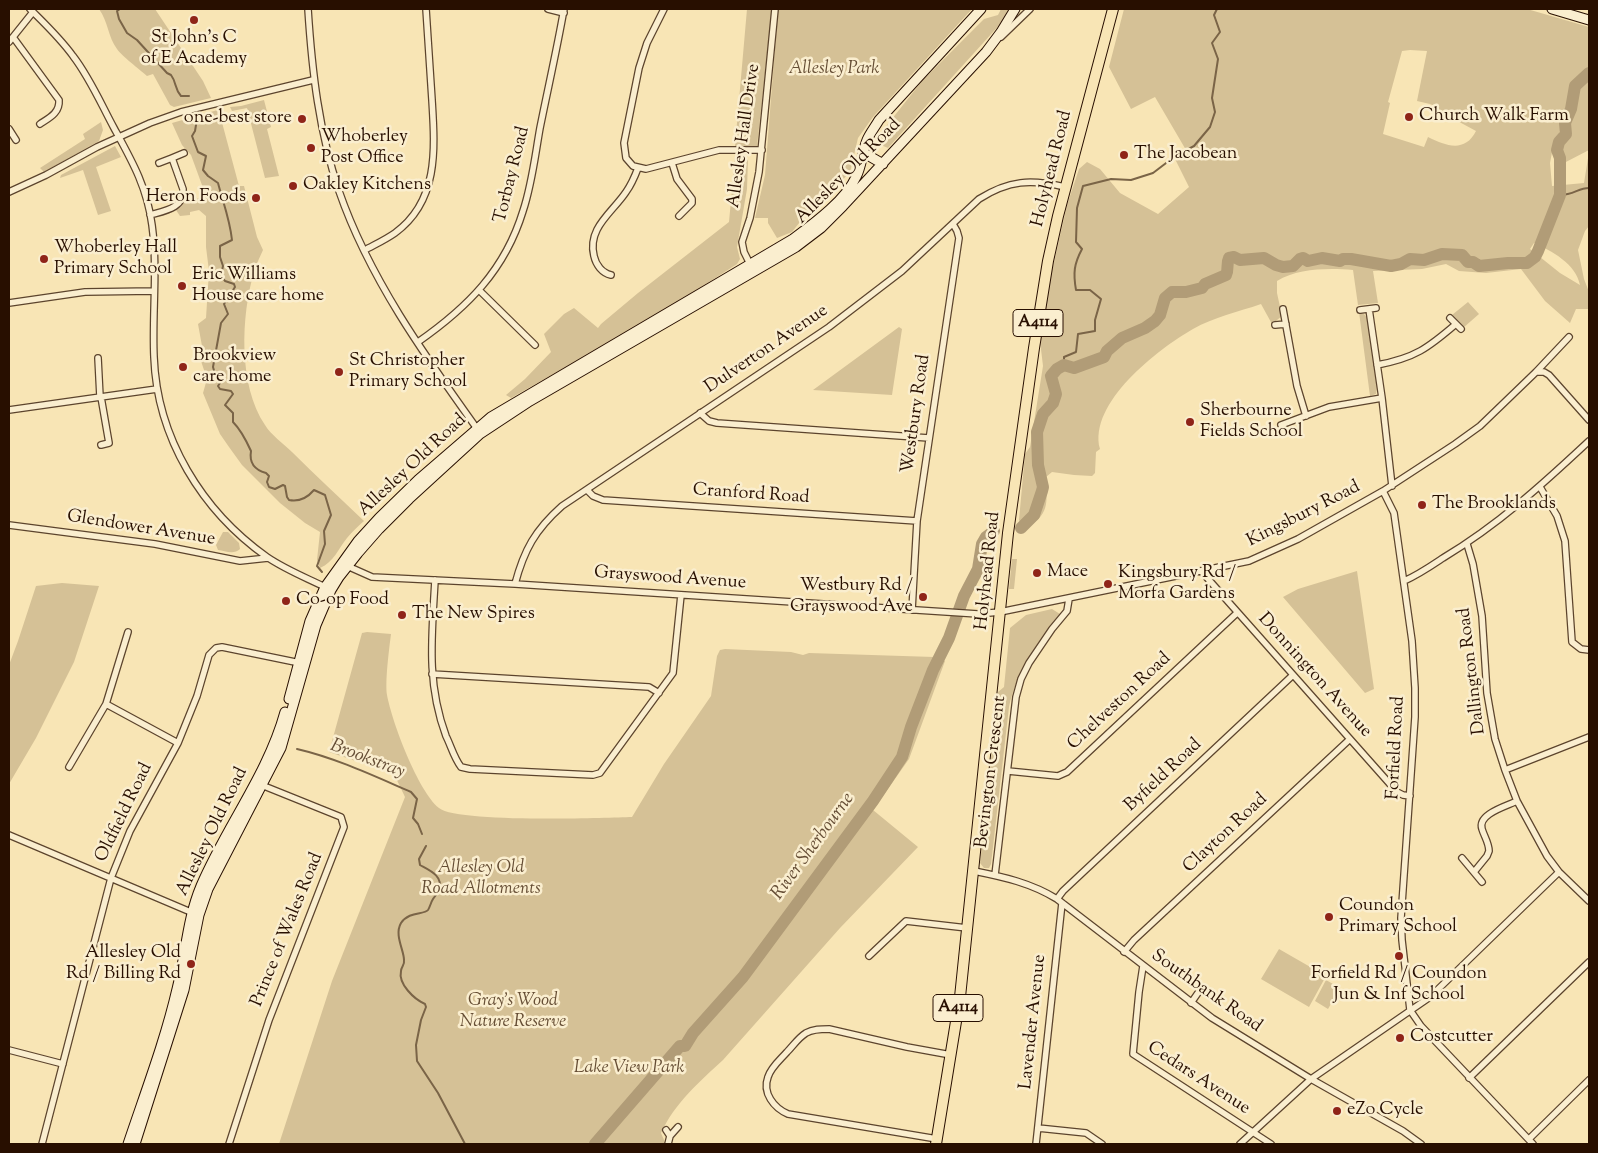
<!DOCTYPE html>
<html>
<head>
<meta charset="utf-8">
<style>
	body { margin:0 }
	#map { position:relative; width:1598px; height:1153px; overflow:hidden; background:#f8e5b5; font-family:"Sorts Mill Goudy",serif }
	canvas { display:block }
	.frame { position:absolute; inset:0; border:10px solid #280f00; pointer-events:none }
</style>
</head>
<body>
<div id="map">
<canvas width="1598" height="1153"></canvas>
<div class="frame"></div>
</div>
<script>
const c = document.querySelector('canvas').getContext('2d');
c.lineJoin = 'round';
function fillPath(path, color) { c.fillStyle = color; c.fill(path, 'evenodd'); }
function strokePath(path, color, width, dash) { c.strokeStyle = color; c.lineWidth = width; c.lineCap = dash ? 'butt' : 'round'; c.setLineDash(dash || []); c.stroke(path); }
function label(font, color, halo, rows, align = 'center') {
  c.font = font + ' "Sorts Mill Goudy",serif'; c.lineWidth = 5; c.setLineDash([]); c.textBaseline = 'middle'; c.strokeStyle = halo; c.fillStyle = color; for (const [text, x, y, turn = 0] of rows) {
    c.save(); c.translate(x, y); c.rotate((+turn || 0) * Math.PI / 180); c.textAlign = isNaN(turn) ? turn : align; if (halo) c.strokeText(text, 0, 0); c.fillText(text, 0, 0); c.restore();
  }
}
fillPath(new Path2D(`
	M99,9H155L203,81L211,98L174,107L170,105L153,74L147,76C139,69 122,56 117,49C108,37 108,21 99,9Z
	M747,9H772L757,146H735Z
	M778,9H972L873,117L858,138L850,172L823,201L803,218L792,232L777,238L768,223V218H755L765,175Z
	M1001,9H1009L1003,21L888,148L881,145L880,134L922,81L984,19L998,15Z
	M1124,9H1527L1589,27V68L1573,83L1569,92L1567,108L1561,129L1553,147L1550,163L1552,186L1584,183L1589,152V226L1585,231L1578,250L1584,279L1589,292V309H1576L1570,323L1545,301L1521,269L1486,273L1459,271L1446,264L1422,269L1373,271L1378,303L1358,305L1353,270C1329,268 1298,268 1277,281V293L1282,316L1272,324L1261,304C1238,312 1214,317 1193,329C1158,349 1088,403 1100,449L1096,452L1095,473L1092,476L1074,475L1052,472L1046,477C1047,505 1050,514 1024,530L1019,520L1025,454L1030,447L1043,366L1040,341L1052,271L1067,205L1079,169L1087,162L1100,169L1120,193L1158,214L1189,187L1174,157L1186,150L1155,97L1131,109L1109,67ZM1410,50L1427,51L1417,101L1430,104L1439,108V111L1476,131C1465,153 1446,146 1428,137L1424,147L1383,134L1390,103L1388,102L1402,51ZM1534,243C1552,251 1576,264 1580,285L1560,273L1530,249Z
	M1589,78V150L1564,163C1561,148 1558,148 1569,135V123L1574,111L1577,89Z
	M264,100L271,127L267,129L279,176L265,178L247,108L232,111L230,107L241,106Z
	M221,109L223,112L220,115L239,186H244L257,237L263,250C260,257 256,264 254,272C241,316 238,385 265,425C271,435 283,443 292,452C315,475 340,498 364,521C358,526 352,532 347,538C338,549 334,562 320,568L317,560L320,532L305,523L280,503L242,465L229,447L220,434L203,393L207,379L201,361L204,357L198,324L206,318L209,271L206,247V216L199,210L190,212V215L180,216L176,210L185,202L192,203L193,200L206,196L191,155L182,145L172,123Z
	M101,122L103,130L99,141L44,172L40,168L85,139L83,134Z
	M115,146L121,157L96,167L111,211L98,215L83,170L60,178L61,175Z
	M735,156L748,160L747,189L737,247L740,259L737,264L661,313L511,398L506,395L525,379L551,352L544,334L564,314L574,308L598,328L601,324L638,293L729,222Z
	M1468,302L1479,314L1463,328L1452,315Z
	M1359,312L1364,314L1368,319L1377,387L1376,394L1370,396Z
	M899,327L902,329L892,395L813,390Z
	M223,532H228L239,543L240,549C234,555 225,551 218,550L216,545Z
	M1012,559H1017L1014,589H1009Z
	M1357,571L1374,689L1365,693L1283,597L1298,589Z
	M62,583L99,586L74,662L36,738L9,784V665L18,641L36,586Z
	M1052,609L1060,614C1037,643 1017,671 1009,707L991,864L989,868H984L980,863L998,692L1004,687L1010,628L1026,615Z
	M367,632L391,634C389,650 385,681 387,695C392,722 418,791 439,808C457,823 602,818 632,817L664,764L711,696L717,656L720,650L725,649L791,652L803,655L809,653L934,657L945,661L909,759L873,810L918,847L840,928L723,1060C700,1081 674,1104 661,1133L664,1140V1144H279L332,981L405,797L394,774L329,752L362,633Z
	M1279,949L1326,976L1309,1007L1261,979Z
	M1326,980L1340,988L1328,1009L1315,1001Z`), '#d5c196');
strokePath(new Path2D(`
	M120,9L117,11L119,19L127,33L137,40L167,73L171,75C177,83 174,88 181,96H189
	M197,119L195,131L192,136L198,152L206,156L203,170L208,176L218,183C223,202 230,220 232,240L220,246V257L223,266L221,275L225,281L234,284L235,287L224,304L228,314L221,323L213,367L215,374L221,378L222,380L218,386L220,389L231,391L233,394L225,405L233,413V422C241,430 246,440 251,451C249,463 255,470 266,473L269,476L267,482L269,487L275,489L283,485L285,486L287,497L289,500C299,502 308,497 314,490L325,495L331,515L324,531L325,544L317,566L322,572
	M1560,195C1574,195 1578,188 1589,188
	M1064,365V357L1076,352L1078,334L1095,331V320L1101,299L1090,290H1076C1073,273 1074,264 1082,249L1076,242L1077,208L1083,186L1111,179L1131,180L1153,173L1174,157L1194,146L1210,127L1215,112L1212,98L1218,59L1212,43L1220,32L1214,15L1217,9
	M297,749C336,758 374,776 411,792L417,799L413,818L418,824L422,834
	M426,846L419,859L420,865C429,870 444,876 439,890C438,893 435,896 433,899C431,902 430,907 428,910C424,915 409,911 401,923C394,935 404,950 404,960C405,965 401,967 401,971C398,984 414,999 425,1004L426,1007L421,1020L416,1045L417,1061L438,1093L465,1144`), '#7a6447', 2);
strokePath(new Path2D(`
	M1021,528L1034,515L1042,491L1043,487L1038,465L1037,432L1043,414L1053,403L1056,394L1051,376L1057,369L1064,365L1074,368L1104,357L1107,351L1122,338L1145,328L1155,321L1160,315L1165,298L1172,292H1186L1202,288L1205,284L1226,275C1229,269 1226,264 1229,258L1234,257L1240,260L1264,258L1276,265L1283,267L1293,266L1300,259L1303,258L1308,261L1322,258L1340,261L1343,259H1351L1391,266L1401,264L1410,259L1424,260L1442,254L1462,255L1468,262H1473L1479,266L1508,263H1527L1535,257L1538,251L1560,195V158L1557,150L1559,142L1566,134L1565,123L1571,109L1575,86L1589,73
	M595,1144L680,1046H685L693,1033L743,977L873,801L902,757L911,727L933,670L949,638L964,596L978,569L982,544L986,537L994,531`), '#b19c77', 12);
const minor = new Path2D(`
	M30,9C45,24 60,38 73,56C90,78 101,104 114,128C132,161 147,187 152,225C158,269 152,314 154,357C157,438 202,511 267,557C286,570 307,578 327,588
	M308,9C312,71 319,132 339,191C369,278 425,356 478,430
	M548,9L564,13
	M664,9L647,43L639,68L624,143L626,158L633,166L646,169L719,150H762
	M13,37L59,100C60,113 49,118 40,124
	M1001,37L1030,9
	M9,42L33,12
	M9,129L16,140
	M159,163L172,158
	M672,163L677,179L692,199V203L679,216
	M9,192L46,175L97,147L150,123L181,112L313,80
	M150,215C164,211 185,208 183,189L172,158L184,153
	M365,250C374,245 385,240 395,233C439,201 435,149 432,100C430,70 428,39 426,9
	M750,264L744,252L742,242L750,218L759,172L775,9
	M611,275C602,273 596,265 594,256C587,228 612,213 626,192C631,185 635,176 638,168
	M479,290L535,345
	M9,303L85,292L154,291
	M1283,309L1297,386L1306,416
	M1369,309L1382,398L1392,486
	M1360,310L1376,308
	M1450,318L1461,329
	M1275,325L1286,324
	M418,342C468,307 505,270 523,211C532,184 535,156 540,128C548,88 557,49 564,9
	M98,358L100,397
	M1377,365C1415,358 1428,348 1456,324
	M1536,372H1544L1549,375L1589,420
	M9,410L157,389
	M700,413L709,421L717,423L929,438
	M1281,425L1329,407L1382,398
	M101,445L109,443L101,397
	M1540,487L1557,516L1565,541L1572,642L1581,649L1589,650
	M587,490L593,496L603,500L917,521
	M1383,491L1394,513L1412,641L1415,688V717L1401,918L1402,940L1410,1010L1421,1026L1533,1144
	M9,525L155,544L240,561L268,558
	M1467,544L1473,564L1482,616L1487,693L1495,739L1505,770L1517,801L1547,856L1559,872L1589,901
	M345,565L372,577L515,584L978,614L1000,612L1249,561L1298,539L1383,491L1455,444L1480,426L1536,372L1569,337
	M1201,571L1397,792L1403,795L1410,796
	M435,580C432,635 426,682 446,736C451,746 454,758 461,767L470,769L593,775L600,773L673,673L681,595
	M1404,581C1418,575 1431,566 1443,558C1498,525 1543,484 1589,441
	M515,584C524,550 535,530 562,506L829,327L902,271L979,199C1009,180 1031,179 1065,187
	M912,610L917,521L959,238L957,231L953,224
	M432,674L649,687L659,693
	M106,704L178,743
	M69,767L106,704L128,632
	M1505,770L1589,737
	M1008,771L1058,776L1067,772L1237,613
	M9,835L193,913
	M1462,858L1482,882
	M974,871C1004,877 1031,883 1057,899L1212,1018L1311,1079L1403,1131L1421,1144
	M1474,872L1487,856L1489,851C1489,843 1484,836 1482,829C1477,814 1507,806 1517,801
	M995,875L1016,697L1021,679L1029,663L1052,629L1067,611L1069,599
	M1057,899L1063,891L1293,675
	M1124,952L1134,940L1350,739
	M869,956L906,921L967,928
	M1143,966L1139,992L1133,1054L1271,1144
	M1191,1003L1200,990
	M9,1050L63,1064
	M1469,1078L1589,962
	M1038,1128L1086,1133L1102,1144
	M666,1130L670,1136L678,1127
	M937,1139L788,1114C774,1108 762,1093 768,1077C771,1067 780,1060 787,1052C793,1046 798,1038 806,1033C813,1029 821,1029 829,1029L907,1047L951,1055
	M1529,1139L1589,1080
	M42,1144L111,878L130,831L178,743L197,696L209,655L216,648L222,647L300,663
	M229,1144L269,1020L344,827L341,817L259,784
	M668,1144L670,1136
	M1036,1144L1062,903
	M1240,1144L1311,1079L1430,997L1559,872`);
const secondary = new Path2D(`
	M1552,9L1589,20
	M864,153L883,164
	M289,699L310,621L325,587L358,541L379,518L418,480L491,417L793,239C813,224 845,201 856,177C862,166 862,152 867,140C870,133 875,127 879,120L981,9
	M128,1144C145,1093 165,1041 177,989C186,954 187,919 201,886C226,827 268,774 285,712
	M135,1144L184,990L199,915L208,889L281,748L316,625L331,590L339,577L358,553L379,529L409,499L480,434L530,401L796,247L821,228L843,206L986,52L1001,32L1015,9`);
const trunk = new Path2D(`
	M936,1144L960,997L1008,533L1034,348L1048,261L1058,216L1113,9`);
strokePath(minor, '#5c442d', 8);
strokePath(secondary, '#280f00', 11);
strokePath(trunk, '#280f00', 12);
strokePath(minor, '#faeecf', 5.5);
strokePath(secondary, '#faeecf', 9);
strokePath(trunk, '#f8e5b5', 10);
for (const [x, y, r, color] of [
	[194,20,5,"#8f2418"],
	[1409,117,5,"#8f2418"],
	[302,119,5,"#8f2418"],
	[311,148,5,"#8f2418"],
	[1124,155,5,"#8f2418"],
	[293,186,5,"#8f2418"],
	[256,198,5,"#8f2418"],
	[44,259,5,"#8f2418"],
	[182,286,5,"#8f2418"],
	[183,367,5,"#8f2418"],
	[339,372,5,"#8f2418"],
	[1190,422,5,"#8f2418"],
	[1422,505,5,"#8f2418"],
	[1037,573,5,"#8f2418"],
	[1108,584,5,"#8f2418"],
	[923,597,5,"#8f2418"],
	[286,601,5,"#8f2418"],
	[402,615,5,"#8f2418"],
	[1329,917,5,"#8f2418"],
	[1399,956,5,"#8f2418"],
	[191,964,5,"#8f2418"],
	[1400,1038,5,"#8f2418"],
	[1337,1111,5,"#8f2418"]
]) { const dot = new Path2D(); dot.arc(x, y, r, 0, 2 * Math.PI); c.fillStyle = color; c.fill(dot); strokePath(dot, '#faeecf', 2); }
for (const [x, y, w] of [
	[1038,323,50],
	[958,1008,50]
]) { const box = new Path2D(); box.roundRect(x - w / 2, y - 13.5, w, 27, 4); c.fillStyle = '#faeecf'; c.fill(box); strokePath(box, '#280f00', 1); }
label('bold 16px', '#280f00', null, [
	["A4114",1038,323],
	["A4114",958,1008]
]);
label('18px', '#280f00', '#faeecf', [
	["St John's C",194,39,"center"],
	["of E Academy",194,60,"center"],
	["Church Walk Farm",1419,117],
	["one-best store",292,119,"right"],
	["Whoberley",321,138],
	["Post Office",321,159],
	["The Jacobean",1134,155],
	["Oakley Kitchens",303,186],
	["Heron Foods",246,198,"right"],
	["Whoberley Hall",54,249],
	["Primary School",54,270],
	["Eric Williams",192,276],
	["House care home",192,297],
	["Brookview",193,357],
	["care home",193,378],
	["St Christopher",349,362],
	["Primary School",349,383],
	["Sherbourne",1200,412],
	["Fields School",1200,433],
	["The Brooklands",1432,505],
	["Mace",1047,573],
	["Kingsbury Rd /",1118,574],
	["Morfa Gardens",1118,595],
	["Westbury Rd /",913,587,"right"],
	["Grayswood Ave",913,608,"right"],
	["Co-op Food",296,601],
	["The New Spires",412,615],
	["Coundon",1339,907],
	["Primary School",1339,928],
	["Allesley Old",181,954,"right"],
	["Rd / Billing Rd",181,975,"right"],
	["Forfield Rd / Coundon",1399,975,"center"],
	["Jun & Inf School",1399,996,"center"],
	["Costcutter",1410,1038],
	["eZo Cycle",1347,1111]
], 'left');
label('italic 18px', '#654d34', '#faeecf', [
	["Allesley Park",834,70],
	["Allesley Old",481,869],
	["Road Allotments",481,890],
	["Gray's Wood",513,1002],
	["Nature Reserve",513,1023],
	["Lake View Park",629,1069]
]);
label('18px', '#280f00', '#faeecf', [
	["Allesley Hall Drive",745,136,-82],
	["Holyhead Road",1053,169,-76],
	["Allesley Old Road",849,172,-45],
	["Torbay Road",513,175,-76],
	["Dulverton Avenue",767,350,-34],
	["Westbury Road",917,414,-82],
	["Allesley Old Road",413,466,-43],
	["Cranford Road",751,495,4],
	["Kingsbury Road",1304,515,-27],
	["Glendower Avenue",141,529,9],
	["Holyhead Road",989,571,-84],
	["Grayswood Avenue",670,579,4],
	["Dallington Road",1473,671,-97],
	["Donnington Avenue",1314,676,48],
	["Chelveston Road",1120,702,-43],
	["Forfield Road",1397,748,-87],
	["Bevington Crescent",992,772,-83],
	["Byfield Road",1164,776,-43],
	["Oldfield Road",125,813,-64],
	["Allesley Old Road",213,832,-64],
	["Clayton Road",1226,834,-43],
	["Prince of Wales Road",288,930,-68],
	["Southbank Road",1206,992,35],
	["Lavender Avenue",1034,1022,-84],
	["Cedars Avenue",1198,1079,33]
]);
label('italic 19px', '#664e36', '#faeecf', [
	["Brookstray",367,760,21],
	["River Sherbourne",814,847,-54]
]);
</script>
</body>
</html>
